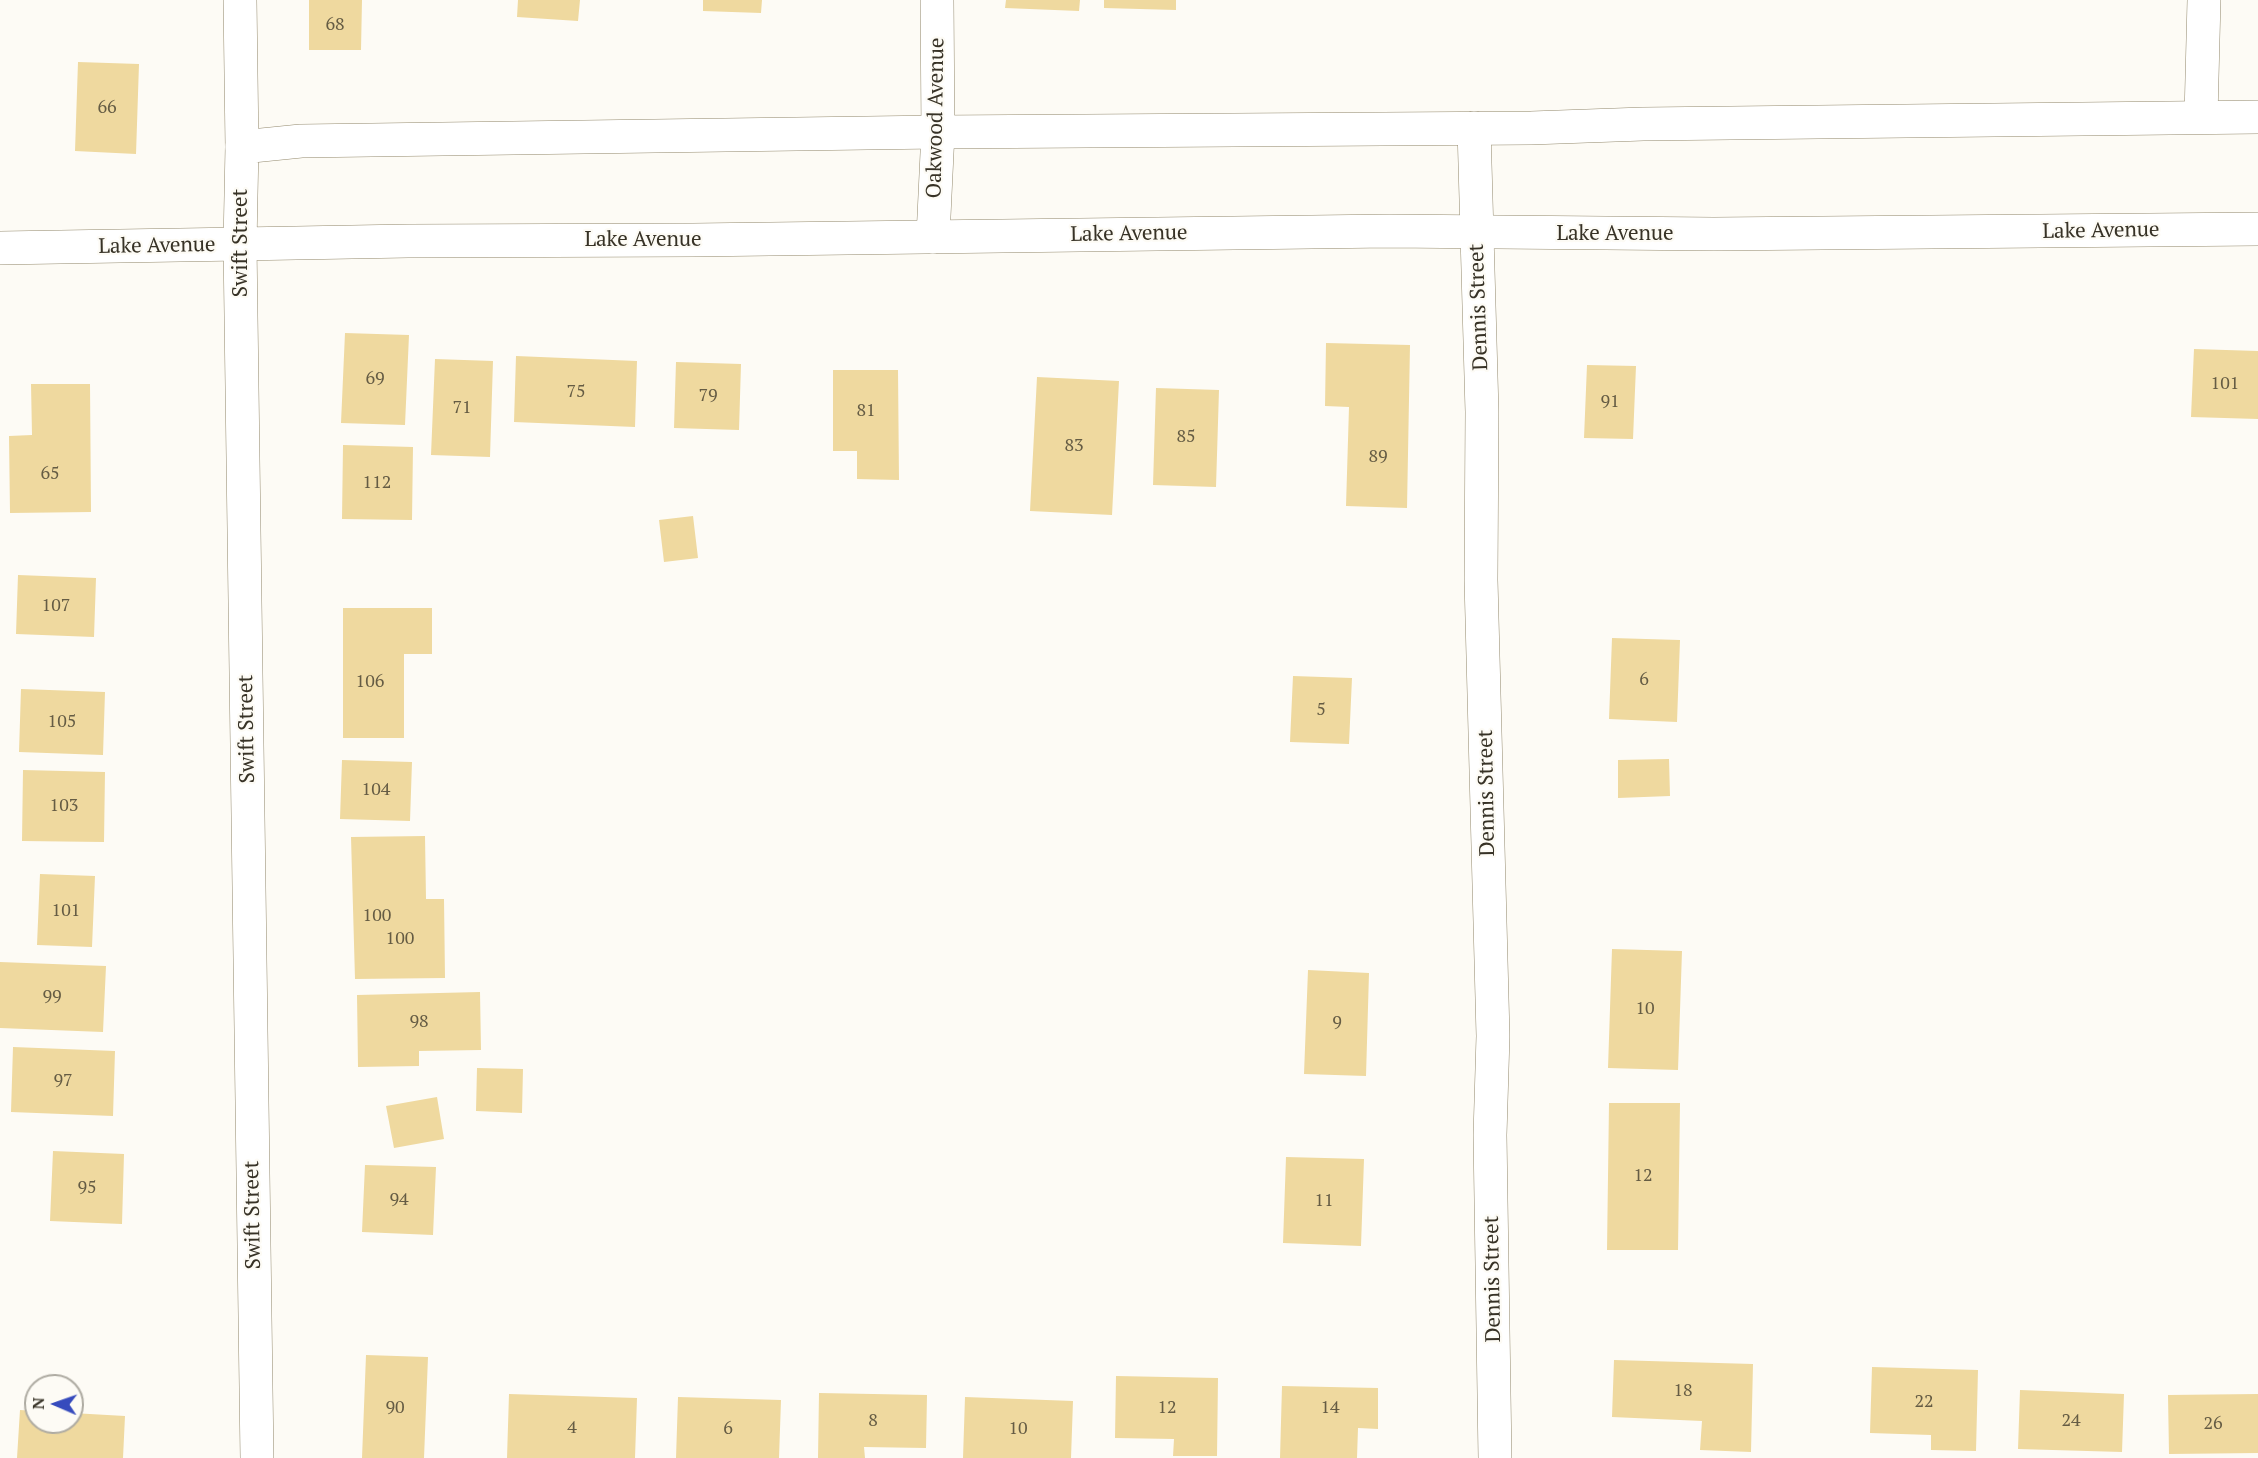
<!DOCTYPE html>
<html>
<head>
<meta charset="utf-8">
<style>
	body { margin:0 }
	#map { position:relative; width:2258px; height:1458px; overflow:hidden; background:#fdfbf5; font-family:"PT Serif",serif }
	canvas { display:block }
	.north { position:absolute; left:24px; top:1374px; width:60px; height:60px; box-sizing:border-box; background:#fdfbf5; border:2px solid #aeaba2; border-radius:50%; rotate:272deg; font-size:16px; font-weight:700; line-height:24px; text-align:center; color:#373226 }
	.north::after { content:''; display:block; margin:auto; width:21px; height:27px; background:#364bbd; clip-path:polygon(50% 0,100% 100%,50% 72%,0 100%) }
</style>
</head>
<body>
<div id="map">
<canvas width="2258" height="1458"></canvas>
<div class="north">N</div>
</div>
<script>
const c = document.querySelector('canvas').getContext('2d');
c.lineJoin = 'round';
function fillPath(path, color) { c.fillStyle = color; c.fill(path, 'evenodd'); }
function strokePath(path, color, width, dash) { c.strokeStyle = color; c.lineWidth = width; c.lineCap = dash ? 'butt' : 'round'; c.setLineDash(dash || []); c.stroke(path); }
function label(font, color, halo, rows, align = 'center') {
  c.font = font + ' "PT Serif",serif'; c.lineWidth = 4.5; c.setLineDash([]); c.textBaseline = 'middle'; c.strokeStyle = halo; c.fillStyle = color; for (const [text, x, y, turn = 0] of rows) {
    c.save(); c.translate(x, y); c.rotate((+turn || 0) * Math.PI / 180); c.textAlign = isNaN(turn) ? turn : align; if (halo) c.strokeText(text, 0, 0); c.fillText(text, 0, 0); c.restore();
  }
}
fillPath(new Path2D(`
	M309,0H362L361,50H309Z
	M518,0H580L578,21L517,17Z
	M703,0H762L761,13L703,11Z
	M1006,0H1080L1079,11L1005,8Z
	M1104,0H1176V10L1104,8Z
	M78,62L139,64L136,154L75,151Z
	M345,333L409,335L405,425L341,423Z
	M1326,343L1410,345L1407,508L1346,506L1349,407L1325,406Z
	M2194,349L2258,351V419L2191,417Z
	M516,356L637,361L635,427L514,422Z
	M435,359L493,361L490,457L431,455Z
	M676,362L741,364L739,430L674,428Z
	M1587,365L1636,366L1633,439L1584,438Z
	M833,370H898L899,480L857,479V451H833Z
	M1037,377L1119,381L1112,515L1030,511Z
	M31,384H90L91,512L10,513L9,436L32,435Z
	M1156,388L1219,390L1216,487L1153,485Z
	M343,445L413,447L412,520L342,519Z
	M693,516L698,558L664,562L659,520Z
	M18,575L96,578L94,637L16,634Z
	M343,608H432V654H404V738H343Z
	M1612,638L1680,640L1677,722L1609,719Z
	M1293,676L1352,678L1349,744L1290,742Z
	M21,689L105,692L103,755L19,752Z
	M1669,759L1670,796L1618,798V760Z
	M342,760L412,762L410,821L340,819Z
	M23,770L105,772L104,842L22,841Z
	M425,836L426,899H444L445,978L355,979L351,837Z
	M40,874L95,876L92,947L37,945Z
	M1612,949L1682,951L1678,1070L1608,1068Z
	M0,962L106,966L103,1032L0,1028Z
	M1308,970L1369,973L1366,1076L1304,1074Z
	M480,992L481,1050L419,1051V1066L358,1067L357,995Z
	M13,1047L115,1051L113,1116L11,1112Z
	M477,1068L523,1069L522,1113L476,1111Z
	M437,1097L444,1139L394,1148L386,1106Z
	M1609,1103H1680L1678,1250H1607Z
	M53,1151L124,1154L122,1224L50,1221Z
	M1286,1157L1364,1159L1361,1246L1283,1243Z
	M365,1165L436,1167L433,1235L362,1232Z
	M366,1355L428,1357L424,1458H362Z
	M1614,1360L1753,1364L1751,1452L1700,1450L1702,1421L1612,1417Z
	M1872,1367L1978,1370L1976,1451L1931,1450V1435L1870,1433Z
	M1116,1376L1218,1378L1217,1456H1173L1174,1439L1115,1438Z
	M1282,1386L1378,1388V1429L1358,1428L1357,1458H1280Z
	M2020,1390L2124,1394L2122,1452L2018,1449Z
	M819,1393L927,1395L926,1448L864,1447L865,1458H818Z
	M509,1394L637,1398L635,1458H507Z
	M2258,1394V1453L2169,1454L2168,1395Z
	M678,1397L781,1400L779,1458H676Z
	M965,1397L1073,1401L1071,1458H963Z
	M20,1410L36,1411V1422H72V1413L125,1416L123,1458H17Z`), '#efd99f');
const minor = new Path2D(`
	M240,0L242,147
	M2201,117L2204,0
	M1474,128L1482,412L1481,580L1493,1036L1490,1135L1495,1458
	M933,237L938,132L937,0`);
const tertiary = new Path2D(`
	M0,248L240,244`);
const secondary = new Path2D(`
	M240,244L408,241L693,240L1389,231L1714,234L2258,229
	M257,1458L240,244L242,147L301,141L938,132L1531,128L1643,124L2258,117`);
strokePath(minor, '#948a6e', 34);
strokePath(tertiary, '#948a6e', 34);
strokePath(secondary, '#948a6e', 34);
strokePath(minor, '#fff', 33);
strokePath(tertiary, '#fff', 33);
strokePath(secondary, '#fff', 33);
label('18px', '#655c44', null, [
	["68",335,25],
	["66",107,108],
	["69",375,379],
	["101",2225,384],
	["75",576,392],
	["79",708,396],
	["91",1610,402],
	["71",462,408],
	["81",866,411],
	["85",1186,437],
	["83",1074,446],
	["89",1378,457],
	["65",50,474],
	["112",377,483],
	["107",56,606],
	["6",1644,680],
	["106",370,682],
	["5",1321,710],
	["105",62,722],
	["104",376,790],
	["103",64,806],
	["101",66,911],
	["100",377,916],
	["100",400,939],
	["99",52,997],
	["10",1645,1009],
	["98",419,1022],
	["9",1337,1023],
	["97",63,1081],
	["12",1643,1176],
	["95",87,1188],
	["94",399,1200],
	["11",1324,1201],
	["18",1683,1391],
	["22",1924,1402],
	["90",395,1408],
	["12",1167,1408],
	["14",1330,1408],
	["8",873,1421],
	["24",2071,1421],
	["26",2213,1424],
	["4",572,1428],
	["6",728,1429],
	["10",1018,1429]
]);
label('21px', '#373226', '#fdfbf5', [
	["Oakwood Avenue",936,118,-89],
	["Lake Avenue",2101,231,-1],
	["Lake Avenue",1129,234,-1],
	["Lake Avenue",1615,234],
	["Lake Avenue",643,240],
	["Swift Street",241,243,-90],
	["Lake Avenue",157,246,-1],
	["Dennis Street",1479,307,-92],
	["Swift Street",247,729,-91],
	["Dennis Street",1487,793,-91],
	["Swift Street",253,1215,-91],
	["Dennis Street",1493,1279,-91]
]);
</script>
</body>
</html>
